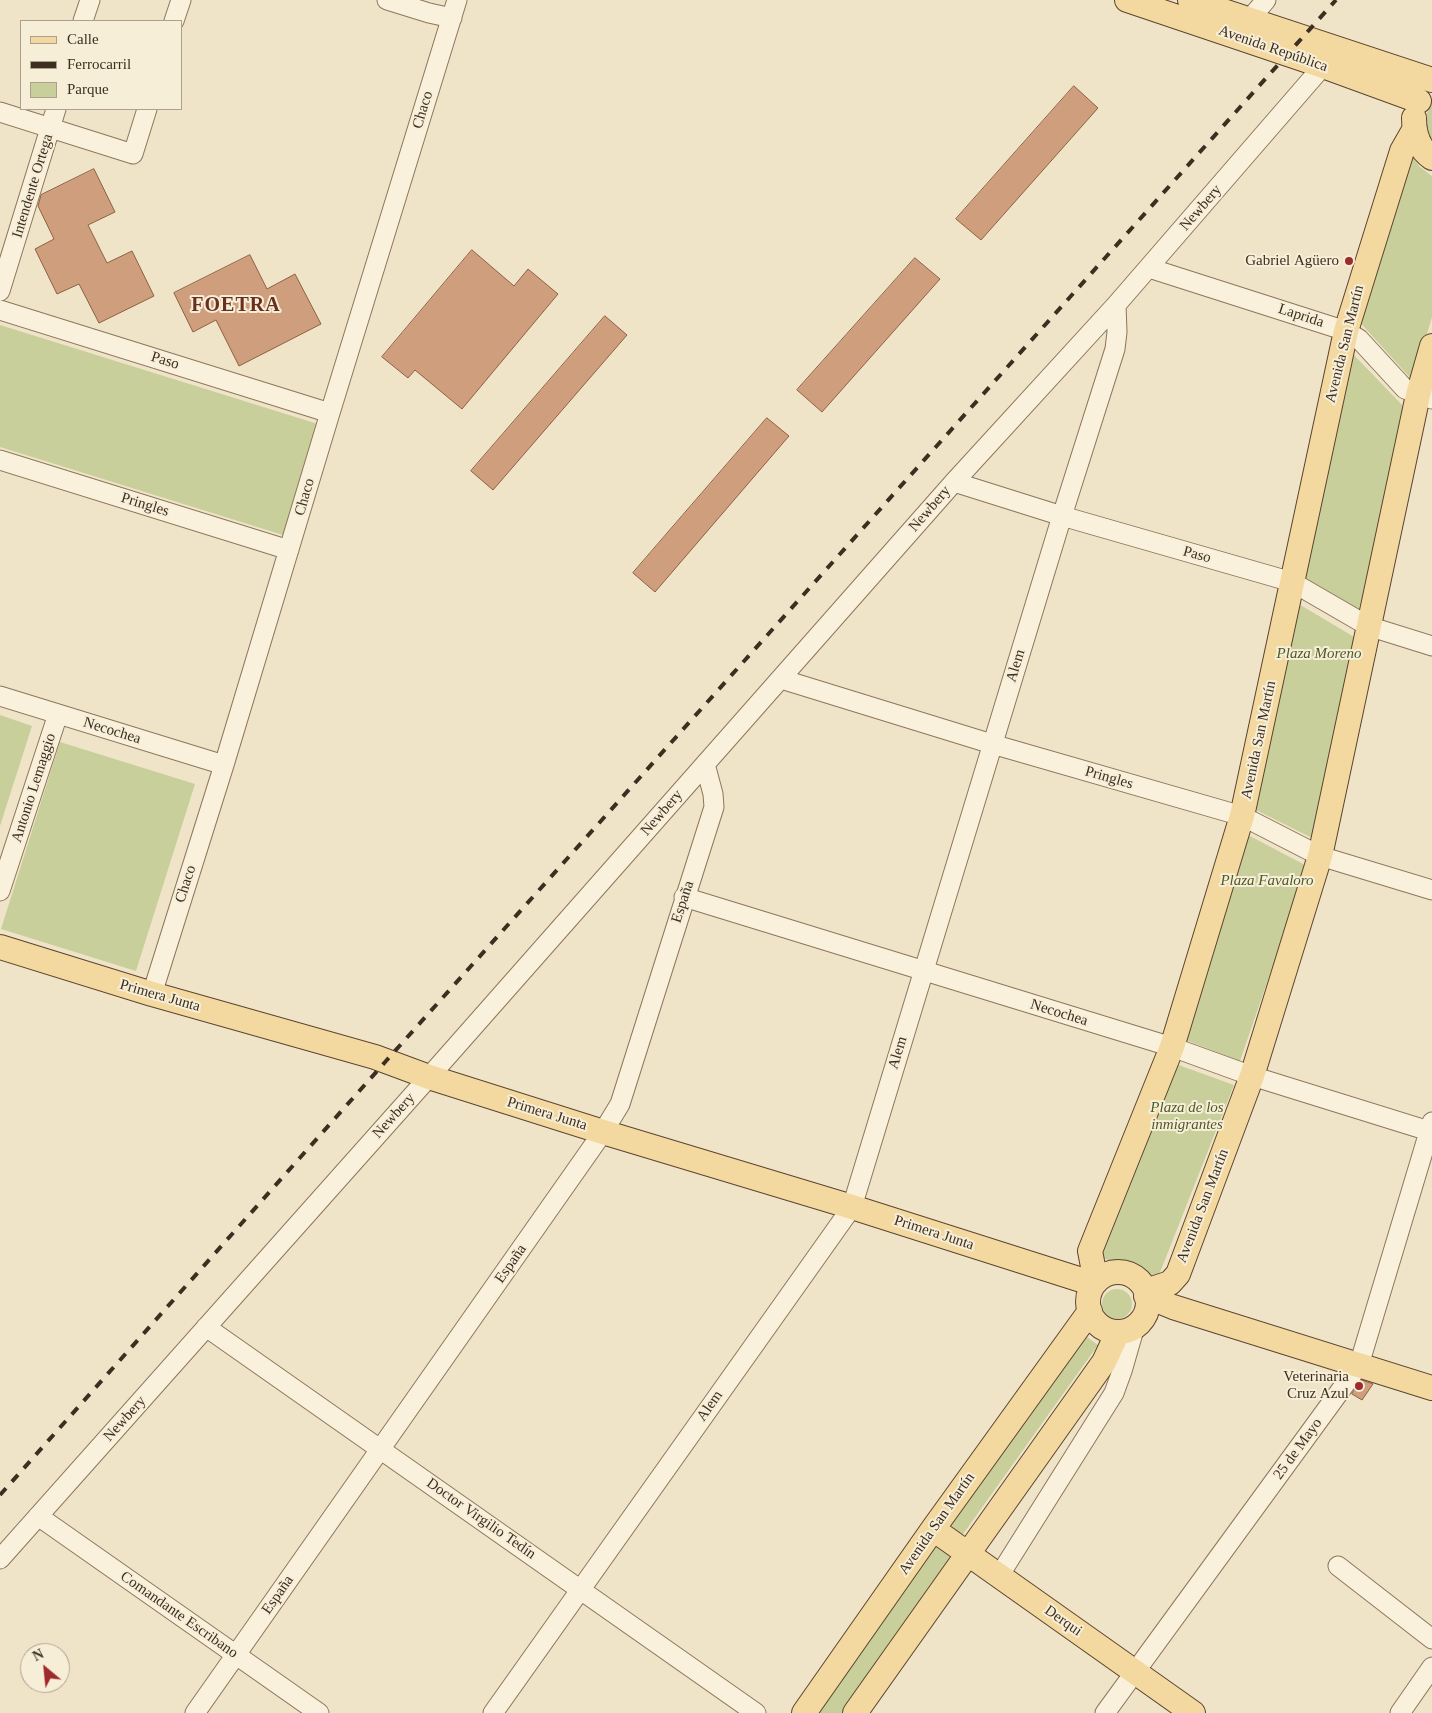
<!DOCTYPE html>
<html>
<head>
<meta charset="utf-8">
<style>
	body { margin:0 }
	#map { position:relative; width:1432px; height:1713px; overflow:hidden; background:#f0e4c8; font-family:Georgia,serif }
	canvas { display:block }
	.legend { position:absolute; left:20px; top:20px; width:162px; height:90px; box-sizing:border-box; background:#f7eed8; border:1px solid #ada18e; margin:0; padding:6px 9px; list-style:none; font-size:15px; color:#3d2e20 }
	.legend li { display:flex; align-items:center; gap:10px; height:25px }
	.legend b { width:25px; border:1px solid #ada18e }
	.north { position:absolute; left:20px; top:1643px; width:50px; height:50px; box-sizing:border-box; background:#f7eed8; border:1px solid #ada18e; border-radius:50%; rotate:332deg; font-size:14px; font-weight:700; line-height:20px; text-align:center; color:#3d2e20 }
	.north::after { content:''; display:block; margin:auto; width:18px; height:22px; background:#9e2a2b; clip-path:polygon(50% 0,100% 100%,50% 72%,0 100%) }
</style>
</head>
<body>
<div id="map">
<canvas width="1432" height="1713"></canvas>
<ul class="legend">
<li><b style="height:6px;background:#f3d9a0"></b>Calle</li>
<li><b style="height:6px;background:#3d2e20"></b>Ferrocarril</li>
<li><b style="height:14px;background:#c9cf9b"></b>Parque</li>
</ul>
<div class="north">N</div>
</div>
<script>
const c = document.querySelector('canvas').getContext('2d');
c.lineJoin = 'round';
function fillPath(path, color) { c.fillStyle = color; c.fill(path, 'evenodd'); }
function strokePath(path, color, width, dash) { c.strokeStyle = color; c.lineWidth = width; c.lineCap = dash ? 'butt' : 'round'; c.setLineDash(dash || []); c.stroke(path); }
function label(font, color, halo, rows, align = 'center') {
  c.font = font + ' Georgia,serif'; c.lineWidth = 4; c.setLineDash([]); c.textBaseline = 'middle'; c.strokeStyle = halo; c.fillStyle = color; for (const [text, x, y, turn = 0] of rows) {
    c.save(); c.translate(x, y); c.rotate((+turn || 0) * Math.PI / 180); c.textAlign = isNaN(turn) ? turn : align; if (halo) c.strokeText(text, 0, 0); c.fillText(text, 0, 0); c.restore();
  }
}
fillPath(new Path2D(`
	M1432,103V145C1424,132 1423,116 1432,103Z
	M1412,156L1420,167L1432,176V317L1413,381L1357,319Z
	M0,325L318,424L283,535L0,447Z
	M1352,353L1407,410L1359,609L1300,575Z
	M1297,603L1356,638L1312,838L1256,810Z
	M0,715L32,726L0,826Z
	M60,742L195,784L136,971L1,929Z
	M1248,835L1307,866L1240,1061L1183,1039Z
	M1173,1063L1234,1085L1157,1280L1098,1256Z
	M1102 1304a15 15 0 1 1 30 0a15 15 0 1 1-30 0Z
	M1083,1334L1098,1345L961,1537L946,1526Z
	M934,1536L956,1551L842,1713H809Z`), '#c9cf9b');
const building = new Path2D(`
	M1074,86L1098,108L981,240L956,219Z
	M94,169L115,212L88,225L107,263L132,251L154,296L99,323L79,284L57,294L35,249L54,239L38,206L41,195Z
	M472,250L514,286L528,269L558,294L462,409L415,370L408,378L382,357Z
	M250,255L267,289L295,274L321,324L239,366L216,320L193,332L174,293Z
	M915,258L940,279L822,412L797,390Z
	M605,316L627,335L493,490L471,471Z
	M767,418L789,436L655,592L633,573Z
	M1362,1380L1373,1384L1362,1400L1352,1394Z`);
fillPath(building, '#cf9f7d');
strokePath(building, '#8d5f41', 1);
const minor = new Path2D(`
	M387,0L429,13L452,18
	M1249,20L1266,0
	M83,21L90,0
	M174,21L181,0
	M0,112L133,154L147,109
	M1149,268L1346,331L1359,339L1405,389L1432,399
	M0,291L56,109
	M0,310L330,413
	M0,460L289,550
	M954,482L1062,516L1292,582L1368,626L1432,646
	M781,679L992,744L1242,816L1320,856L1432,890
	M0,696L224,765
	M0,891L58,714
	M684,897L1172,1047L1252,1076L1432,1132
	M152,994L224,765L330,413L457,0
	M206,1327L756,1713
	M38,1516L319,1713
	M0,1559L429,1077L954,482L1116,305L1323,66
	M1338,1566L1432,1639
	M999,1576L1114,1393L1122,1371L1135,1326
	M195,1713L603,1132L620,1104L714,807L713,794L705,764
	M493,1713L852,1207L1062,516L1115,349L1117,332L1116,305
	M1105,1713L1359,1365L1432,1122
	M1400,1713L1432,1667`);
const major = new Path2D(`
	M1127,0L1323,66L1419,101
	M1190,0L1432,80
	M1414,118C1414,134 1419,149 1432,158
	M0,947L152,994L375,1057L429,1077L603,1132L852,1207L1094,1284
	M1088 1302a30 30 0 1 1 60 0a30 30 0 1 1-60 0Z
	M1096,1282L1090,1251L1172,1047L1242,816L1346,331L1402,151L1414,130
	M1146,1291L1170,1283L1178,1274L1252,1076L1320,856L1418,395L1432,346
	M1146,1296L1173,1307L1432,1388
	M933,1529L1193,1713
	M804,1713L933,1529L1090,1311
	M855,1713L1104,1362L1118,1332`);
strokePath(minor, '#8d765c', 21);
strokePath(major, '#5b4430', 26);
strokePath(minor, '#faf1dc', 19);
strokePath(major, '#f3d9a0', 24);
strokePath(new Path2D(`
	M0,1495L386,1061L1336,0`), '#3d2e20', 4, [9, 9]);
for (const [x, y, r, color] of [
	[1349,261,5,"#9e2a2b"],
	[1359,1386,5,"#9e2a2b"]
]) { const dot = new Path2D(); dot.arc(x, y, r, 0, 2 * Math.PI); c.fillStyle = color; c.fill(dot); strokePath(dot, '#f7eed8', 2); }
label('15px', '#3d2e20', '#f7eed8', [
	["Avenida República",1273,49,19],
	["Chaco",423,110,-73],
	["Intendente Ortega",33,186,-73],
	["Newbery",1201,208,-49],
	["Laprida",1301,316,18],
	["Avenida San Martín",1345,344,-76],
	["Paso",165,361,17],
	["Chaco",305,497,-74],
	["Pringles",145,505,17],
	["Newbery",930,509,-49],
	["Paso",1197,555,16],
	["Alem",1016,666,-73],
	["Necochea",112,731,17],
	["Avenida San Martín",1259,740,-78],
	["Pringles",1109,778,16],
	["Antonio Lemaggio",34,788,-72],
	["Newbery",662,813,-49],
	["Chaco",186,884,-72],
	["España",683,902,-72],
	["Primera Junta",160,996,16],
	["Necochea",1059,1013,17],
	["Alem",898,1053,-73],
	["Primera Junta",547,1114,17],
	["Newbery",394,1116,-48],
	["Avenida San Martín",1203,1206,-69],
	["Primera Junta",934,1233,18],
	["España",511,1264,-55],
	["Alem",710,1406,-55],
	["Newbery",125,1419,-48],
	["25 de Mayo",1298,1449,-54],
	["Doctor Virgilio Tedín",481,1519,35],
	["Avenida San Martín",937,1524,-55],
	["España",278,1595,-55],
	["Comandante Escribano",179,1615,35],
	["Derqui",1063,1621,35]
]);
label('15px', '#3d2e20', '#f7eed8', [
	["Gabriel Agüero",1339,261],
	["Veterinaria",1349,1377],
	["Cruz Azul",1349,1394]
], 'right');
label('italic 15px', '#4d5a26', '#f7eed8', [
	["Plaza Moreno",1319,654],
	["Plaza Favaloro",1267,881],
	["Plaza de los",1187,1108],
	["inmigrantes",1187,1125]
]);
c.letterSpacing = '1px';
label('bold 20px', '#6b2e1e', '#f7eed8', [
	["FOETRA",236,306]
]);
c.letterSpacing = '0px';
</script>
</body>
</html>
